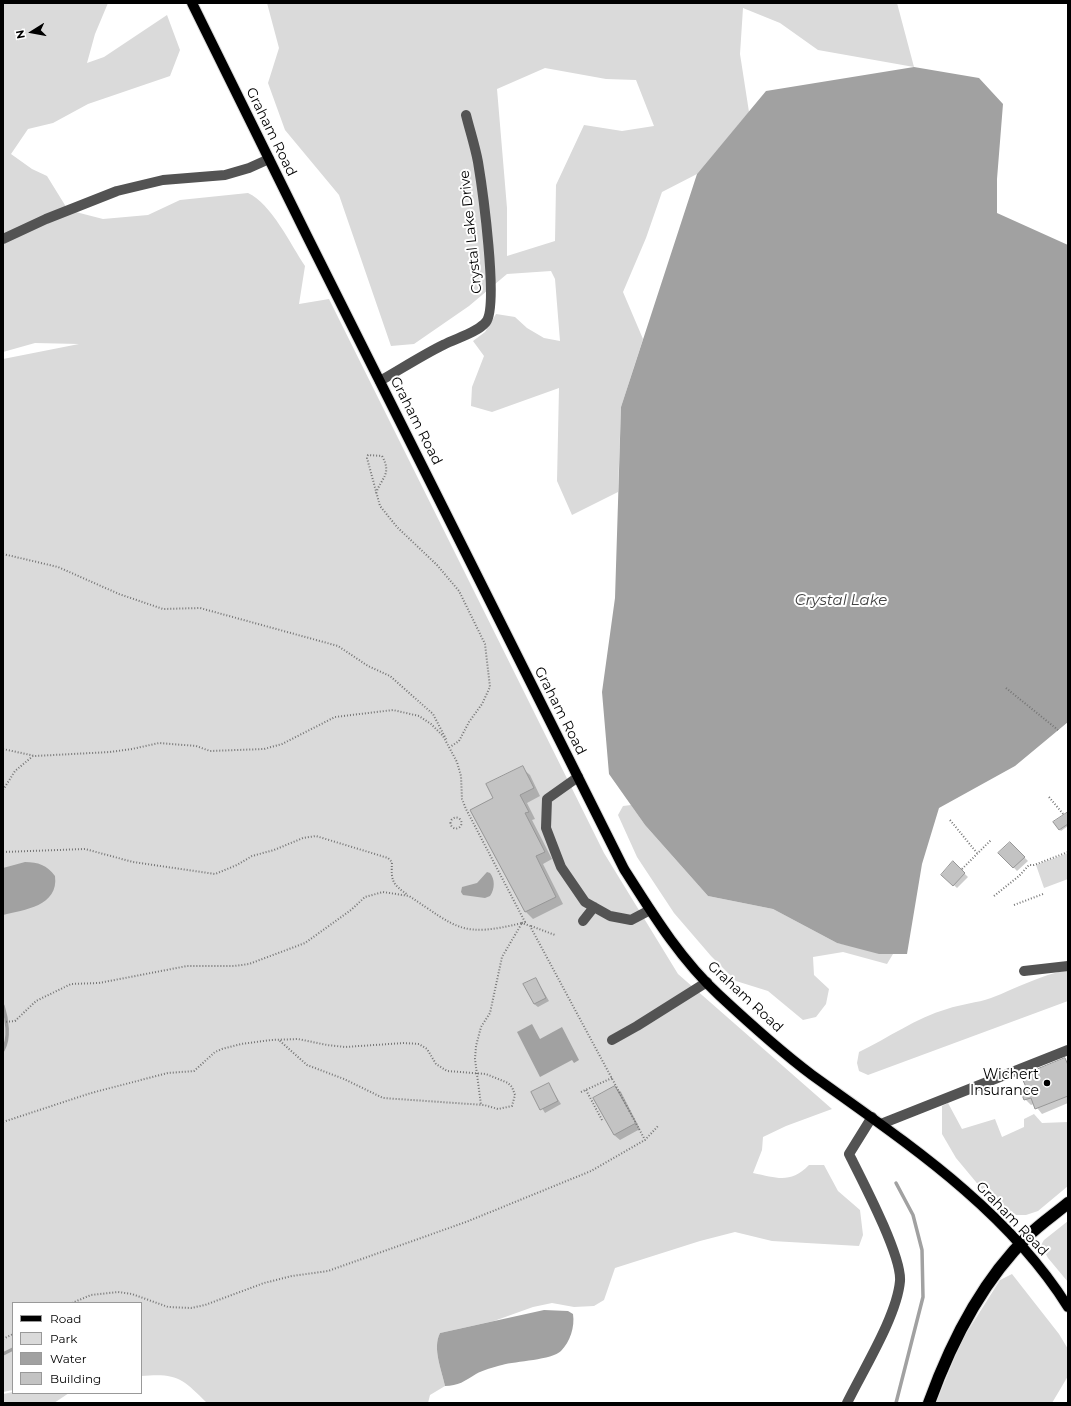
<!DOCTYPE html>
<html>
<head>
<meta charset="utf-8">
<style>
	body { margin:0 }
	#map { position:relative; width:1071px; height:1406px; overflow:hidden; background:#fff; font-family:Montserrat,sans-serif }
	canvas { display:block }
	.frame { position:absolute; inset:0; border:4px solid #000; pointer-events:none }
	.legend { position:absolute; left:12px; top:1302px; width:130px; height:92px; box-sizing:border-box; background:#fff; border:1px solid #999; margin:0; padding:5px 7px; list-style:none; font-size:12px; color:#000 }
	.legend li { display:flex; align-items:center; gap:8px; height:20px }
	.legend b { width:20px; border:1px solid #999 }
	.north { position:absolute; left:12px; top:12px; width:40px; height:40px; -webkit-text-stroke:3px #fff; paint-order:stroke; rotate:259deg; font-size:11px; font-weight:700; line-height:16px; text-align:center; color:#000 }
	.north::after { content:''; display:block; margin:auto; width:14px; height:18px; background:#000; clip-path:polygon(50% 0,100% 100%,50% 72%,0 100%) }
</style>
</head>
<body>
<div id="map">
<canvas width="1071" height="1406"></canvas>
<div class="frame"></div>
<ul class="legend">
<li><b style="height:5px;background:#000"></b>Road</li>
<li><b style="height:11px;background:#dadada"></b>Park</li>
<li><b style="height:11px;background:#a1a1a1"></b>Water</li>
<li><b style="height:11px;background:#c3c3c3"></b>Building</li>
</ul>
<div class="north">N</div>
</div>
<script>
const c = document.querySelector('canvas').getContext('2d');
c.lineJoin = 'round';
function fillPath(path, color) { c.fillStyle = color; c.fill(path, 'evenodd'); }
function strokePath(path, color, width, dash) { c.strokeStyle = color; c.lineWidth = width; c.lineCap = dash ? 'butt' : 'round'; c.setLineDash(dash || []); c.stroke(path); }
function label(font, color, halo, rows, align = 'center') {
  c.font = font + ' Montserrat,sans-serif'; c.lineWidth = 4; c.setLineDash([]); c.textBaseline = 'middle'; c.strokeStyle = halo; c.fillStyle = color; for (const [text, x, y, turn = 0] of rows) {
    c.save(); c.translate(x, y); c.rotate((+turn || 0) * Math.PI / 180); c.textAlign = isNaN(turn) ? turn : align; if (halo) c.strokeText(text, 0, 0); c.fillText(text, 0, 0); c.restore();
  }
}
fillPath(new Path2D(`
	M3,3H108L95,34L87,63L104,57L167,15L180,50L170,76L88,104L53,123L28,129L11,154L32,169L47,176L68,210L103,219L148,215L180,200L248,193C271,203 291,245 305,266L299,304L329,299L604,853L678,974L832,1109L786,1126L763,1137L762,1150L753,1173C778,1178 790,1184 809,1165H824L838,1191L860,1210L863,1235L859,1246L772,1241L735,1232L700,1241L615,1268L604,1300L594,1306L574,1307L552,1303L533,1307L494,1321L440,1333C432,1348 442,1371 445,1386L430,1395L428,1403H207C182,1378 177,1373 141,1376V1303H13V1390L3,1392V359L79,344L35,343L3,352Z
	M267,3H897L914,67L818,50L780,23L743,8L740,54L749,112L697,174L662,192L646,238L623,292L643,339L621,407L618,492L572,515L557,481L559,388L492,412L471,406L472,387L484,356L473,341L485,332L496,314L515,317L527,328L544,338L560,341L555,279L551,271L507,274L469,306L414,344L391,346L339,195L285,130L268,83L279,48ZM545,68L606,79L636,80L654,126L622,131L584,125L556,185L555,241L507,256V208L497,89Z
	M631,805L645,825L708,896L773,909L837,943L893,954L887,964L843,952L813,957L814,975L829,989L826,1004L816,1017L803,1020L768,991L736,981L711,956L674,913L637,857L618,815L623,806Z
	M1068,853V879L1044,888L1036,865Z
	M1068,970V1001L868,1075L859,1071L857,1063L859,1052C888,1038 916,1018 947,1009C961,1004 977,1003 991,998C1017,988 1040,975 1068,970Z
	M948,1103L962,1129L995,1119L1002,1137L1024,1127V1119L1034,1114L1042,1123L1068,1122V1186L1038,1211L1026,1215H1016L981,1188L956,1158L942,1134V1106Z
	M1068,1221V1282L1048,1258L1041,1245L1044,1240Z
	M1012,1274L1059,1334L1068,1349V1376L1052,1403H936L962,1340L1000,1280Z
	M13,1392V1393H69L54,1403H3V1394Z`), '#dadada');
fillPath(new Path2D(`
	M914,67L979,78L1003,104L997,179V213L1068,245V722L1015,766L939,808L922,864L907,954H879L837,943L773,909L708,896L645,825L609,774L602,692L615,598L621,407L697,174L766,91Z
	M25,862C38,862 47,865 55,876C59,906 24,910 3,915V868Z
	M487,872L490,873C495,879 495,889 490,896L485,898L463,895L461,892L462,887L477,883Z
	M532,1024L540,1039L562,1027L579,1060L574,1063L572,1060L540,1077L517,1032Z
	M544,1310L568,1311L573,1314C575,1327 570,1342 561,1351C552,1360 516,1361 502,1365C494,1367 483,1370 476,1374C465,1381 458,1386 445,1386C442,1371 432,1348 440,1333Z`), '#a1a1a1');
fillPath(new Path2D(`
	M522,768L530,775L540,796L527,803L535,819L532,820L552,859L543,864L563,904L533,919L525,911L494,799Z
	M1068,816V826L1061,831L1060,830Z
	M1010,843L1028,861L1017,871L1000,853Z
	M954,863L968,877L957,888L943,875Z
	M536,979L549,1001L538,1007L534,1004Z
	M1065,1059L1068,1063V1103L1042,1114L1034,1104L1031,1105L1025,1099Z
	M548,1084L561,1104L545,1113L532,1092Z
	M615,1087L621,1092L640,1129L620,1140L614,1135Z`), '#0003');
strokePath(new Path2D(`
	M3,1006C7,1019 10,1038 3,1050
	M3,1354L13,1349
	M896,1403L923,1297L922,1250L913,1215L896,1183`), '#a1a1a1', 3.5);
const building = new Path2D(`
	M523,766L534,788L520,795L529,812L525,813L545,852L536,856L556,897L525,912L470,810L493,798L486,784Z
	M1068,812V824L1059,830L1053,822Z
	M1010,842L1025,857L1013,868L998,853Z
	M953,861L965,873L953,886L941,875Z
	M536,978L546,998L534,1004L523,984Z
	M1065,1058L1068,1065V1096L1035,1109L1031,1098L1024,1100L1020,1090L1026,1087L1021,1076Z
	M549,1083L558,1101L540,1110L531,1092Z
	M615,1086L636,1123L614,1135L593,1098Z`);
fillPath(building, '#c3c3c3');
strokePath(building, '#979797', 1);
const major = new Path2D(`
	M192,3L307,236L624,869C652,913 680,959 719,995C748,1022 780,1051 812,1075C905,1142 1006,1208 1068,1307`);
const highway = new Path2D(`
	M929,1403C951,1342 981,1282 1028,1236C1040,1224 1055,1214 1068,1203`);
strokePath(major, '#dbdbdb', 12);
strokePath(highway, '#dbdbdb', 14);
strokePath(new Path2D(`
	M376,493C382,477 392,474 382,456L368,455L367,458L380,506L397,527L437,565L459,591L485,644L490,687L482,704L469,722L459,741L450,747
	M3,554L58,567L119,594L163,609L200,608L338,646L368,666L390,676L433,714L447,741
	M1006,688L1058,730
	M3,749L35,756L110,752L132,749L159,743L196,746L210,751L264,749L282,744L335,717L393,710L419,716L431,724L443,736L457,762L461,776L462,799L466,809L525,922L522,923L530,926L645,1140
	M3,790L15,771L33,756
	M1049,797L1064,815
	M450.5 823a5.5 5.5 0 1 1 11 0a5.5 5.5 0 1 1-11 0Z
	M950,820L977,853
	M3,852L85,849L133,862L215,874L237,865L252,856L274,850L303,838L316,836L388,858L392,862C391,881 392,884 408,895
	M962,869L991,840
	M994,896L1019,876L1029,865H1034L1068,852
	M1014,905L1043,894
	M531,926L555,935
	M3,1022L15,1021L36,1001L71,984L99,983L187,966H234L249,964L305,943L351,910L365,897L383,892L409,896C458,928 461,938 522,923L502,957L490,1013L481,1027L476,1046L475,1059L481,1105
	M586,1090L602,1120
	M581,1092L612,1078
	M3,1122L91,1093L168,1073L194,1071L215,1052L222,1049L241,1044L271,1040L298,1039L327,1045L345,1047L404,1043L419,1044L427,1049L436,1064L447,1071L486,1074L508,1083L512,1087L515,1095L512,1106L498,1109L484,1105L383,1098L344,1079L307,1065L279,1040
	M72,1303L91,1295L118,1292L132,1294L168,1307L191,1308L205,1305L264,1283L292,1276L328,1271L466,1222L591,1171L645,1140L659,1125
	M3,1339L13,1334`), '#757575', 2, [1, 2]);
strokePath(new Path2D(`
	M3,239L46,219L117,191L163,180L225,175L249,168L269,159
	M380,381C401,369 421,356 443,345C456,338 477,333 486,322C499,306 482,186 478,162C475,146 470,131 466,115
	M578,777L547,799L546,828L561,867L585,902L610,916L631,920L650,910
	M583,921L594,907
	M1024,971L1068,966
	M612,1040L637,1026L707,982
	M881,1124L1068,1050
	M847,1403C863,1370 897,1316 900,1281C902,1256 862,1180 849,1154L872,1117`), '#535353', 10);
strokePath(major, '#000', 10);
strokePath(highway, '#000', 12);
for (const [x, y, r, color] of [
	[1047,1083,4,"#000"]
]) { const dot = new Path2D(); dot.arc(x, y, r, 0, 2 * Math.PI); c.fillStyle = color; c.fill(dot); strokePath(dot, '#fff', 1.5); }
label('14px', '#000', '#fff', [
	["Graham Road",271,132,64],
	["Crystal Lake Drive",471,232,-96],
	["Graham Road",416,421,63],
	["Graham Road",560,711,63],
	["Graham Road",745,997,43],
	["Graham Road",1012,1219,46]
]);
label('14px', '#000', '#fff', [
	["Wichert",1039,1075],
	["Insurance",1039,1091]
], 'right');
label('italic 15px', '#424242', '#fff', [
	["Crystal Lake",841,601]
]);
</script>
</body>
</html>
